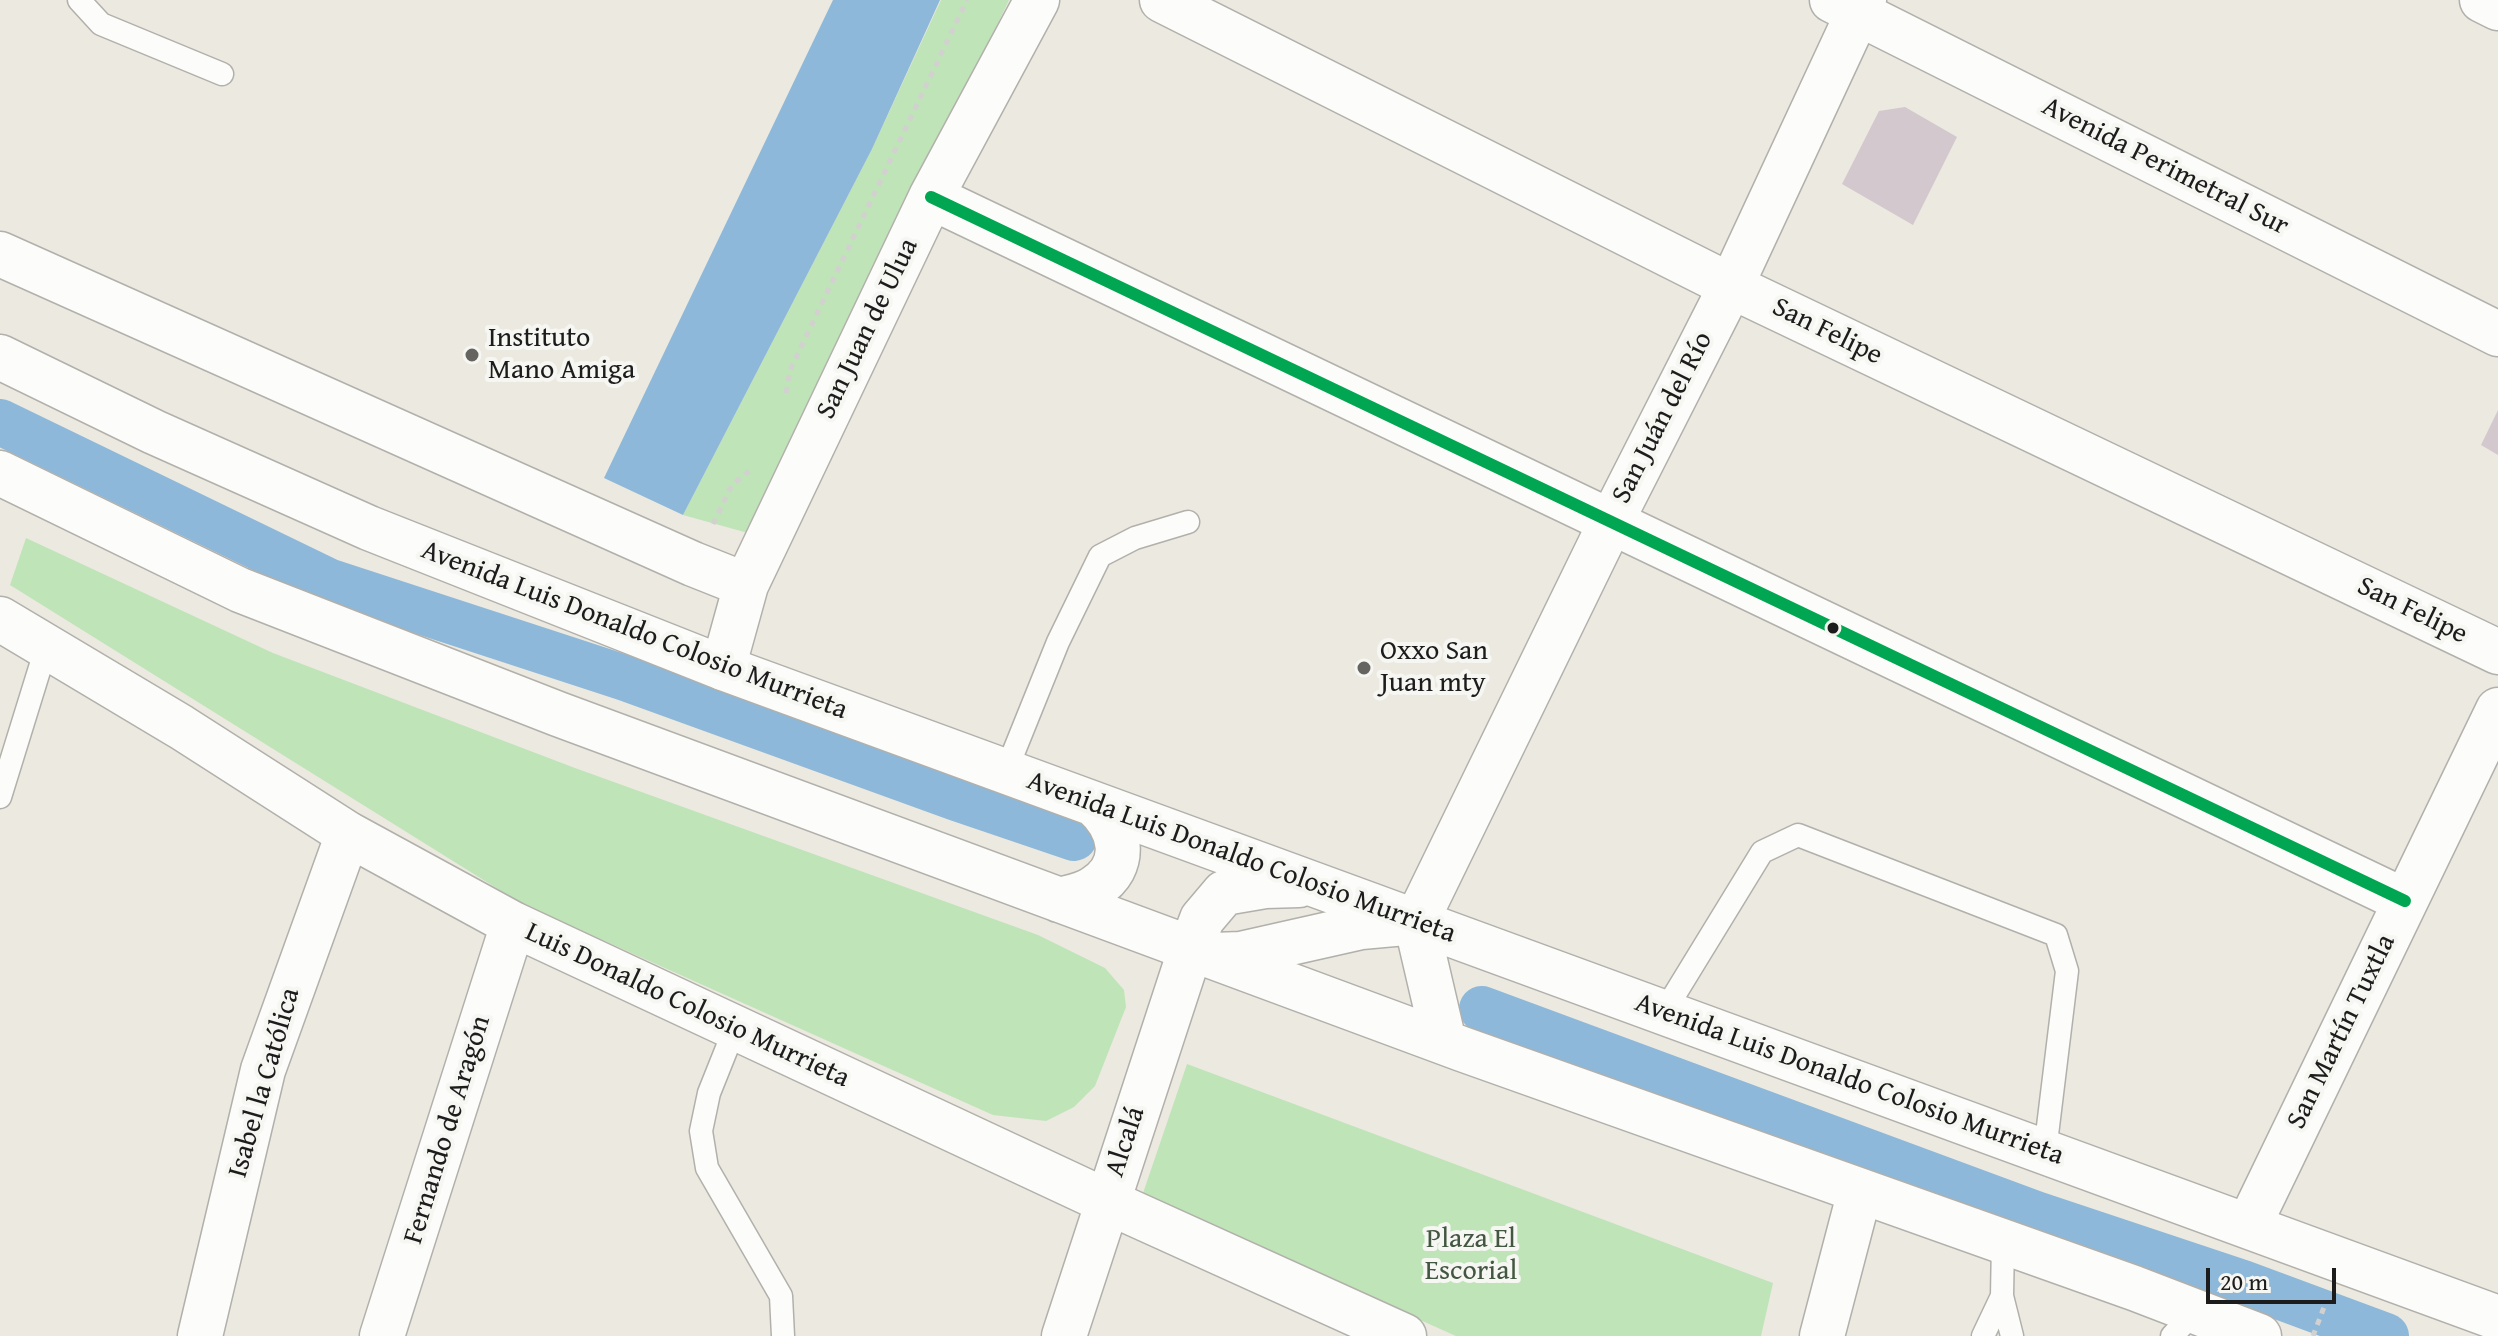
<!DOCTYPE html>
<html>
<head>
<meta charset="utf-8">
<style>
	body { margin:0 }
	#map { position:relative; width:2498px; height:1336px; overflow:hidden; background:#ece9e0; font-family:"Gentium Book Plus",serif }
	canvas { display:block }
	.scale { position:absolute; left:2206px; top:1268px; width:130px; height:36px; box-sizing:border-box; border:4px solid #1c1c1c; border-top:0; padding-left:10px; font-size:24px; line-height:28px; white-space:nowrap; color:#1c1c1c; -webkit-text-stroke:6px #f6f6f2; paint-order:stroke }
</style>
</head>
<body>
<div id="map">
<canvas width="2498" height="1336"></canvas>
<div class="scale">20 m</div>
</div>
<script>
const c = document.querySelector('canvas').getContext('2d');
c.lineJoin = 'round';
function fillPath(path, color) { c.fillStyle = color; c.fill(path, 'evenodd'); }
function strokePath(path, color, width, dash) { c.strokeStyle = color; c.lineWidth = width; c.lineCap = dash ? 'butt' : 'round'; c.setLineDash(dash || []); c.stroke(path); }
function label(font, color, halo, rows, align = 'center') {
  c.font = font + ' "Gentium Book Plus",serif'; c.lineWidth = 8; c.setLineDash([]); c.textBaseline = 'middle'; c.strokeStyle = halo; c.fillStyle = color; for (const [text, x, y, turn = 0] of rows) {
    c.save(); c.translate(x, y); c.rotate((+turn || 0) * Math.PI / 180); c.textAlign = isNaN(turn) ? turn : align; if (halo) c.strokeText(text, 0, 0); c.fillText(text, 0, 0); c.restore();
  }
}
fillPath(new Path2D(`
	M941,0H1009L855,324L748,533L683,515L872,149Z
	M26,538L273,653L575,768L1038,935L1105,968L1124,990L1126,1007L1095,1086L1074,1107L1046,1121L993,1115L522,904L10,585Z
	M1187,1064L1773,1283L1761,1336H1456L1142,1196Z`), '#bfe4b8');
fillPath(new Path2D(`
	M833,0H940L872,149L683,515L604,478Z`), '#8db8d9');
strokePath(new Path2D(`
	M0,422L328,581L625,678L956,798L1074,838
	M1482,1009L2036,1214L2243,1283L2386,1336`), '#8db8d9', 46);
fillPath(new Path2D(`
	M1905,107L1957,137L1913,225L1842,184L1879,111Z
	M2498,410V455L2481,445Z`), '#d3c8cd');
const service = new Path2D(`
	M79,0L101,24L222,74
	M1006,771L1058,642L1100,556L1135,538L1188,522
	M0,797L47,645
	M1664,1012L1762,852L1798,835L2056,935L2067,971L2045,1151
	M735,1028L709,1093L701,1131L707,1168L781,1296L783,1336
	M2003,1242L2002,1296L2012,1336
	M1983,1336L2002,1296
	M2172,1336L2196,1311`);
const minor = new Path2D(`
	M1162,0L1731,286L2498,652
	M2482,0L2498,8
	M931,197L2405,901
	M0,254L693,564L746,585
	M0,619L181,727L348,834L513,924L1106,1201L1404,1336
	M723,668L746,585L931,197L1037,0
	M2249,1225L2498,710
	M200,1336L263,1070L348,834
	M382,1336L513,924
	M1064,1336L1191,948
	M1822,1336L1860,1191`);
const tertiary = new Path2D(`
	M1832,0L2498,334
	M1416,922L1611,522L1731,286L1864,0`);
const secondary = new Path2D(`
	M0,357L154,432L369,528L723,668L2498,1318
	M0,473L240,590L558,714L1462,1049L2134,1288L2259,1336
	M1059,900C1070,897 1084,895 1094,888C1130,866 1121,828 1094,804
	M1191,948L1202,919L1224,893L1265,886L1299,885
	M1214,955L1241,954L1361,927L1416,922L1444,1042`);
strokePath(service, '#b2b0ab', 25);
strokePath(minor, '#b2b0ab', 47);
strokePath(tertiary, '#b2b0ab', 47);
strokePath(secondary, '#b2b0ab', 47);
strokePath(new Path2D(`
	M786,393L790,370L967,0
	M713,524L732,485L749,471
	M2313,1336L2326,1302`), '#d2d1cf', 5, [6, 6]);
strokePath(service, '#fcfcfa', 22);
strokePath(minor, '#fcfcfa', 44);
strokePath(tertiary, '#fcfcfa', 44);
strokePath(secondary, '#fcfcfa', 44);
strokePath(new Path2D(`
	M931,197L2405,901`), '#00a651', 12);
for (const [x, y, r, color] of [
	[472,355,8,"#656461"],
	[1833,628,7,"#1c1c1c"],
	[1364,668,8,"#656461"]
]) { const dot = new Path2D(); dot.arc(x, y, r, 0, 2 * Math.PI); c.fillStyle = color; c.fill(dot); strokePath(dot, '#f6f6f2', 3); }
label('28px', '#1c1c1c', '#f6f6f2', [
	["Avenida Perimetral Sur",2165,167,27],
	["San Juan de Ulua",868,329,-64],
	["San Felipe",1827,332,26],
	["San Juán del Río",1663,418,-63],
	["San Felipe",2412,611,26],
	["Avenida Luis Donaldo Colosio Murrieta",634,631,21],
	["Avenida Luis Donaldo Colosio Murrieta",1241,858,20],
	["Luis Donaldo Colosio Murrieta",687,1006,25],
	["San Martín Tuxtla",2342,1032,-64],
	["Avenida Luis Donaldo Colosio Murrieta",1849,1080,20],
	["Isabel la Católica",265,1083,-74],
	["Fernando de Aragón",448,1130,-73],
	["Alcalá",1126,1142,-72]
]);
label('28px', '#1c1c1c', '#f6f6f2', [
	["Instituto",488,339],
	["Mano Amiga",488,371],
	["Oxxo San",1380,652],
	["Juan mty",1380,684]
], 'left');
label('28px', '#425641', '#f6f6f2', [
	["Plaza El",1471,1240],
	["Escorial",1471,1272]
]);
</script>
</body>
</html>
